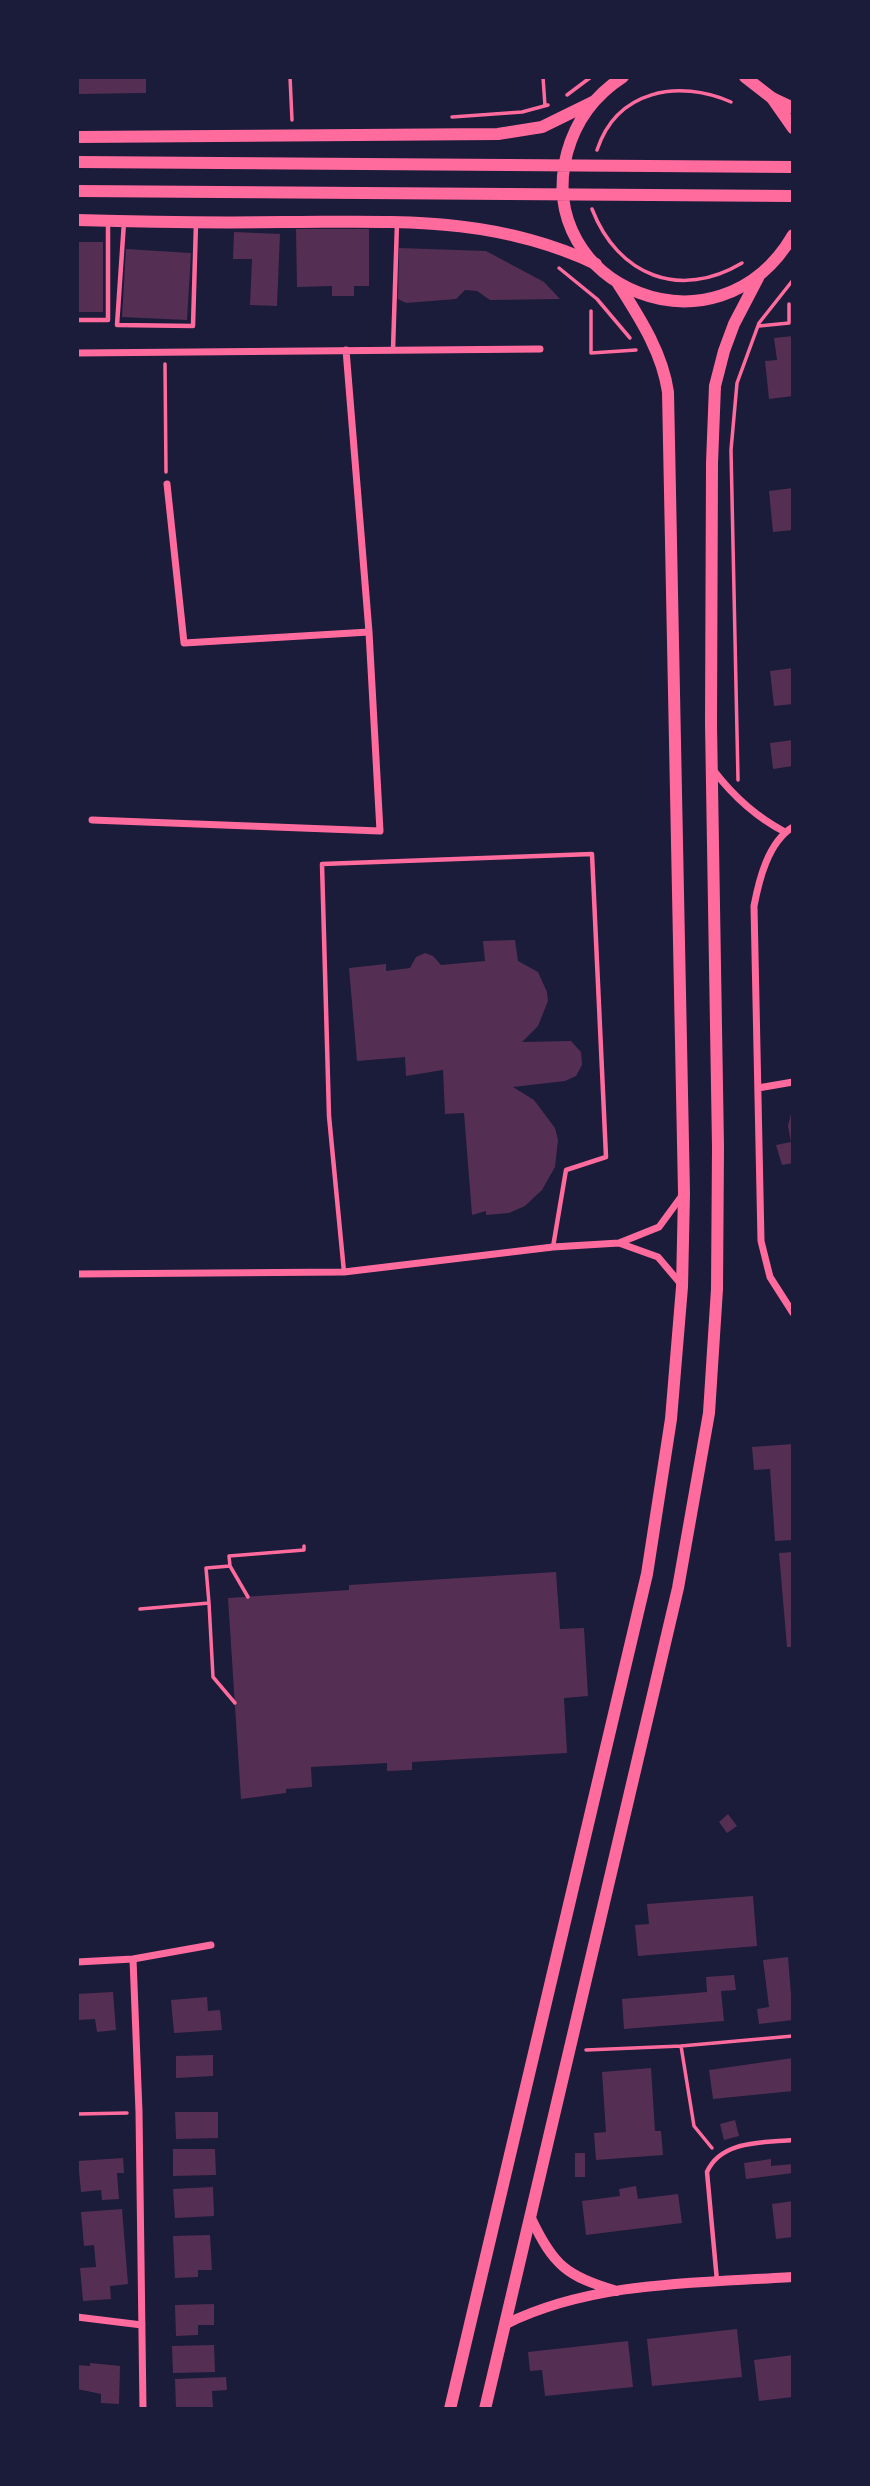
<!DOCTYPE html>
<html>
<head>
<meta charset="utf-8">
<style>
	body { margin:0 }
	#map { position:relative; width:870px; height:2486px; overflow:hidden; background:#1b1b3a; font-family:Helvetica,sans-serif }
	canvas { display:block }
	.frame { position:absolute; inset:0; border:79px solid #1b1b3a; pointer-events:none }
</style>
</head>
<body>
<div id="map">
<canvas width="870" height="2486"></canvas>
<div class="frame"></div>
</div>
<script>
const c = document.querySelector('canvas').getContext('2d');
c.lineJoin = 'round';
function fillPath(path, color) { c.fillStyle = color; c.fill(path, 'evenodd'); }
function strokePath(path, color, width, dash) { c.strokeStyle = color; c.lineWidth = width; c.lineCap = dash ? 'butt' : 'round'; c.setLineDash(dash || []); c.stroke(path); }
fillPath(new Path2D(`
	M77,77H146V93L77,94Z
	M296,229H369V286H354V296H332V286L297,287Z
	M234,232L280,234L277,306L250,305L252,259H233Z
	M77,242H103V312H77Z
	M399,248L486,251L544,282L560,299L490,300L477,291L465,290L456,299L406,303L398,299Z
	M126,249L191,253L187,320L122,317Z
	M793,336V396L769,399L765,361L777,360L774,338Z
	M793,488V530L773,532L769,491Z
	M793,668V704L774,706L770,671Z
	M793,740V766L773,769L770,743Z
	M515,940L518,961L538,972L547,992L548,1001L538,1026L522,1042L571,1041L581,1052L582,1065L576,1076L565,1081L513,1087L534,1100L555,1128L558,1140L555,1167L542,1190L525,1206L509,1213L486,1215V1211L472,1215L464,1113L445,1114L443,1070L406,1076L405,1057L357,1061L349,968L386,964V971L410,968L416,957L425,953L433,956L441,965L485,961L483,941Z
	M792,1110L793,1163L782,1165L776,1145L791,1142L788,1126Z
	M793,1444V1540L775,1541L770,1469L754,1470L752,1447Z
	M793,1552V1647H787L779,1553Z
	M556,1572L560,1629L584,1628L588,1696L564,1698L567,1753L412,1762V1770L387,1771V1763L311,1767L312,1787L286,1789V1793L241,1799L228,1598L349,1590V1585Z
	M728,1814L737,1826L727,1833L719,1822Z
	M753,1896L757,1946L638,1956L635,1925L649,1924L647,1904Z
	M788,1957L793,2020L759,2024L757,2009L769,2007L763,1960Z
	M734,1975L736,1990L721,1991L724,2021L624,2029L622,1999L707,1992L706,1977Z
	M113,1992L116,2030L97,2032L95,2019L77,2020V1994Z
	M207,1997L208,2011L220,2010L222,2030L174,2033L171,2000Z
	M213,2055V2076L176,2078V2056Z
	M793,2058V2091L713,2099L709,2070Z
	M651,2068L655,2131H661L663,2155L596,2160L594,2133L606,2132L602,2072Z
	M175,2112H218V2138L176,2139Z
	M735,2120L739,2136L724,2140L720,2124Z
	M173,2149H215L216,2175L173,2176Z
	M575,2153H585V2177H575Z
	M123,2158L124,2173H117L119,2199L102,2200L101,2190L81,2192L78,2161Z
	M771,2159V2166L793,2164V2173L746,2179L744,2163Z
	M636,2186L638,2199L678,2194L682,2223L586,2235L582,2201L620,2196L619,2189Z
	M213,2187L214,2216L175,2218L173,2189Z
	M793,2201V2237L776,2239L772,2204Z
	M122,2209L128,2284L110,2286L111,2299L83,2301L80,2268L96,2267L94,2245L84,2246L81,2212Z
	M210,2235L212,2270H198V2277L175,2278L173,2236Z
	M214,2304V2325H198V2335L176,2336L175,2305Z
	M737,2329L742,2377L652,2386L647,2339Z
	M628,2341L633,2387L545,2396L542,2370L530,2371L528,2352Z
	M214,2345L215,2372L173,2373L172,2346Z
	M793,2355V2397L759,2401L754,2360Z
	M90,2363L120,2366L119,2404L101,2403V2394L77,2389V2365L90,2366Z
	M226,2377L227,2390L212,2391L213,2409H176L175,2379Z`), '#542f53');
strokePath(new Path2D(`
	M290,77L292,120
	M543,77L545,106
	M791,77L793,78
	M567,95L591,77
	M452,117L522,112L548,105
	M597,150C617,90 678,79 731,102
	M592,209C618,276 680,300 742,263
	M559,268L597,299L630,338
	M591,311V353L636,350
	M759,326L789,323V304
	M165,364L166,472
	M738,780L731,450L737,383L759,323L793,280
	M230,1566L229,1556L304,1550V1546
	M209,1603L213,1677L235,1703
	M140,1609L209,1603L206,1568L230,1566L248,1597
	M586,2050L681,2046
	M77,2114L127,2113
	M712,2148L694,2126L681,2046L793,2036`), '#ff6b9d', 3.5);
strokePath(new Path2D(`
	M124,222L117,325L193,326L196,223
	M77,320H108V222
	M393,350L397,223
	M344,1272L329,1116L322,864L592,854L606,1157L566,1170L553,1247
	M717,2281L707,2172C721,2140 763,2143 793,2140`), '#ff6b9d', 4.5);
strokePath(new Path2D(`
	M77,353L540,349
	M167,484L184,643L369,632
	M714,771C734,797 756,817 785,832
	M92,820L380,831L369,632L346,350
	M793,827C768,842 759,880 754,906L761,1241L770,1277L793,1313
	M758,1088L793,1082
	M619,1243L658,1257L680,1283
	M77,1274L344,1272L553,1247L619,1243L659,1227L681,1197
	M133,1959L139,2112L143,2409
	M77,1962L133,1959L211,1945
	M77,2317L142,2325`), '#ff6b9d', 7);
strokePath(new Path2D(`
	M531,2218C553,2265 567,2277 617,2291
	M506,2324C592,2281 699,2283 793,2277`), '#ff6b9d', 10);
strokePath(new Path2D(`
	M772,98L793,108
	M77,137L498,134L542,127L593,102
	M77,220C146,222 215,223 284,222C396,222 492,215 596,264`), '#ff6b9d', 12);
strokePath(new Path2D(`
	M623,77C595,95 576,120 567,153C532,287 718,364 793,235
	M745,77L772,98L793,128
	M77,162L793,167
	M77,191L793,196
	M450,2409L647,1574L671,1419L682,1287L684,1193L668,392C662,351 639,317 617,282
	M485,2409L678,1588L709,1413L717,1289L718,1147L711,724L712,463L715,386L724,351L734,324L758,278`), '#ff6b9d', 12);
</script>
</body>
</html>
